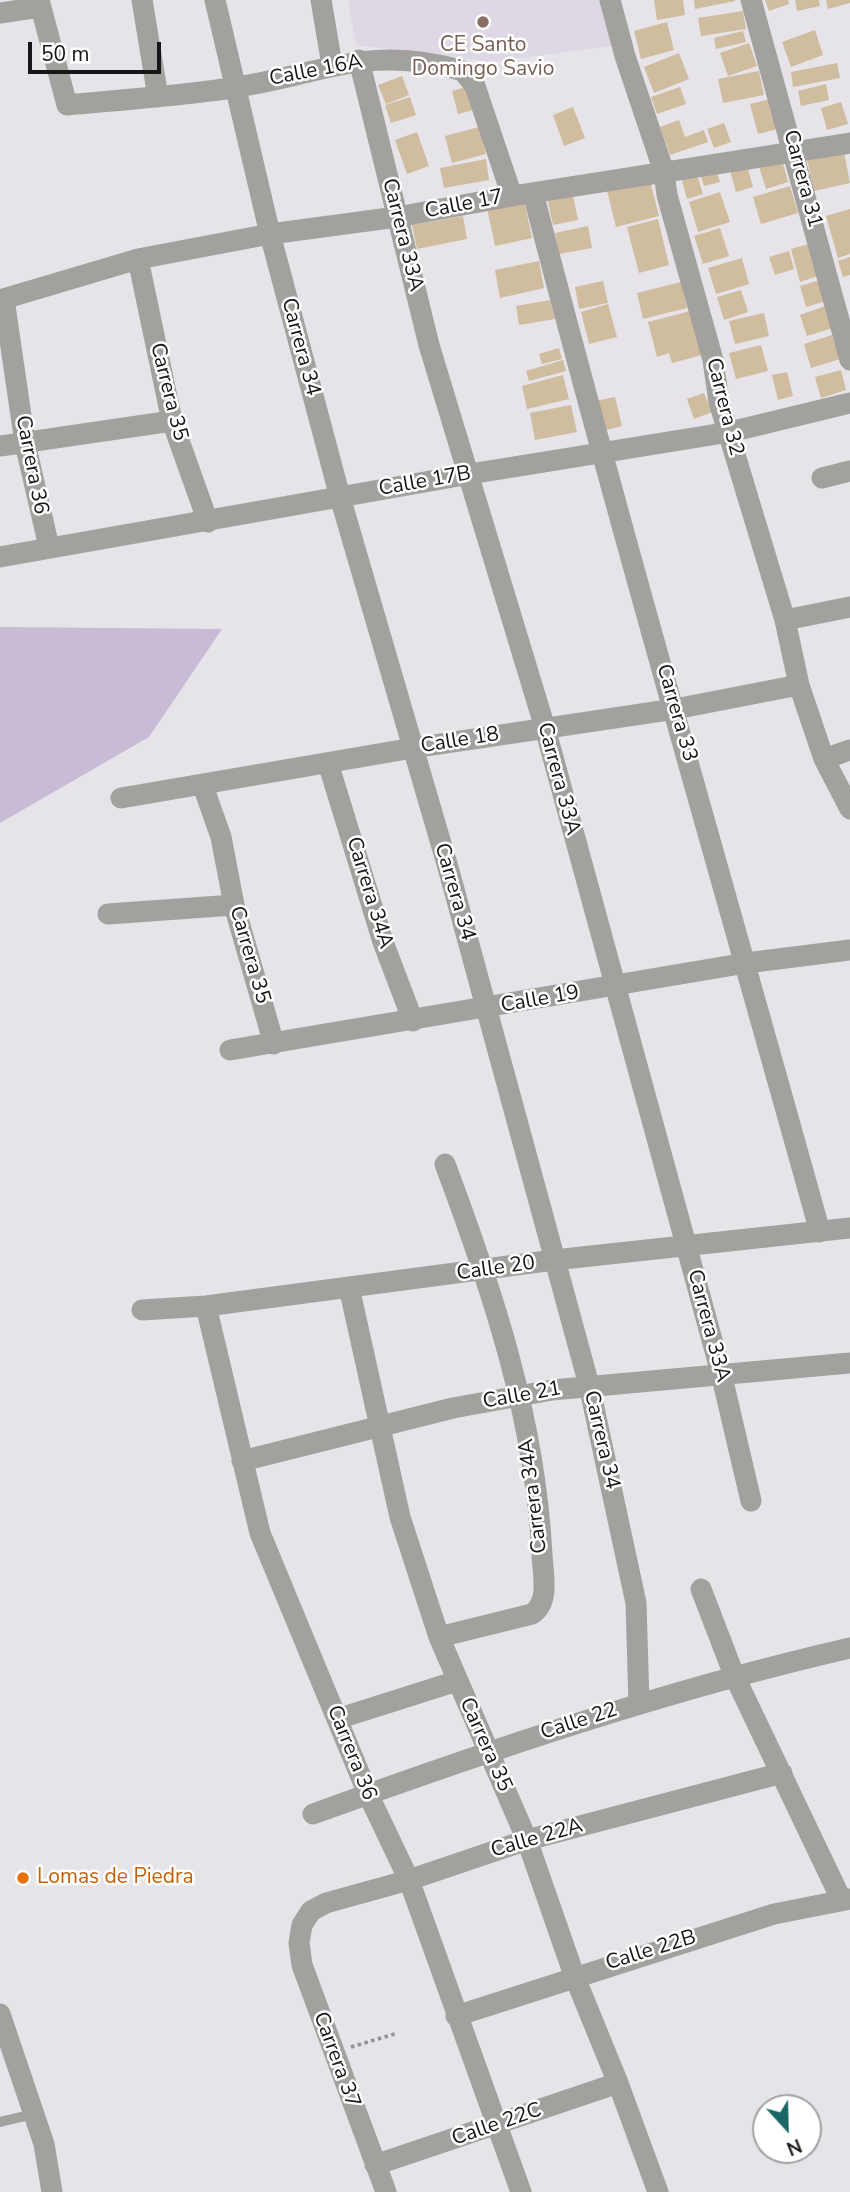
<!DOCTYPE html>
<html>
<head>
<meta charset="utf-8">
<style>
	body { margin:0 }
	#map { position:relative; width:850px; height:2192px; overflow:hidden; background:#e6e3e9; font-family:"Nunito Sans",sans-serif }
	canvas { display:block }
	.north { position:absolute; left:752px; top:2094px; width:70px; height:70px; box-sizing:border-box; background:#fff; border:2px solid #a2a1a2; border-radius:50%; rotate:158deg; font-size:19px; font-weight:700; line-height:28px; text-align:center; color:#161517 }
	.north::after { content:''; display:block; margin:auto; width:24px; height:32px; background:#196766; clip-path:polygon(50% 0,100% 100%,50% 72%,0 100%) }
	.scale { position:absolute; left:28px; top:42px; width:133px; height:32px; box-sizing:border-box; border:4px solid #161517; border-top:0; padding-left:9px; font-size:21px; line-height:24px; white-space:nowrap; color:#161517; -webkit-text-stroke:5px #fff; paint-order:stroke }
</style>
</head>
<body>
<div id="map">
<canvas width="850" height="2192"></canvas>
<div class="north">N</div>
<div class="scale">50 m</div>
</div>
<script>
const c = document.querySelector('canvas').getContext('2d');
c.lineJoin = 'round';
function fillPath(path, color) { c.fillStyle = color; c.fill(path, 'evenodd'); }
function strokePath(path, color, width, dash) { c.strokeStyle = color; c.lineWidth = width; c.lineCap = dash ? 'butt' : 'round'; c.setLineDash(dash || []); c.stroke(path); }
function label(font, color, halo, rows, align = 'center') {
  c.font = font + ' "Nunito Sans",sans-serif'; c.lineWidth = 5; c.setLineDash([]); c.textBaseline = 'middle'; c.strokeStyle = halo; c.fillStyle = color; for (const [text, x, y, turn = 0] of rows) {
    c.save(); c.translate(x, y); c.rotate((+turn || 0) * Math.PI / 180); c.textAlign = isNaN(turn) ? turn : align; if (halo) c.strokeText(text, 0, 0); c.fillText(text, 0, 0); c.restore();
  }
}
fillPath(new Path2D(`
	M348,0H607L619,45L492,62L356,45Z`), '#ded8e5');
fillPath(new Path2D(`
	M0,627L222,629L149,737L0,823Z`), '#c8bbd5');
fillPath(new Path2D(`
	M654,0H683L685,15L657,20Z
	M694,0H735V1L695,9Z
	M765,0H788L789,4L769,11Z
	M795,0H819L820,6L797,11Z
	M826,0H850V3L828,9Z
	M743,11L746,29L701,36L698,18Z
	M667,22L674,50L641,59L634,31Z
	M815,30L823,55L791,67L782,42Z
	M743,31L746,42L716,49L714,38Z
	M749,43L757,66L728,76L720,53Z
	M679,53L689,79L654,93L644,67Z
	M837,63L840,78L793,87L791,72Z
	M759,71L764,95L723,103L718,79Z
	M402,76L409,95L386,104L378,85Z
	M826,84L829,100L801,106L798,91Z
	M467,87L474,110L458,114L452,91Z
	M680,87L686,104L657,114L651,97Z
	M410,97L416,115L391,123L385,105Z
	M770,99L778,129L758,134L750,104Z
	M841,102L848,124L827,130L821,108Z
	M573,107L585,138L564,146L553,115Z
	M679,120L685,137L704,130L708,142L670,155L660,127Z
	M724,123L731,142L714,148L707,129Z
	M479,127L486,154L452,163L445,136Z
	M417,132L429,166L407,174L395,140Z
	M843,147L850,183L814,191L806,155Z
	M781,156L788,182L766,189L758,163Z
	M486,159L489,180L444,188L440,168Z
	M746,162L753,187L736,192L729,167Z
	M716,169L720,182L704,186L700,173Z
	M696,172L703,194L687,199L681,177Z
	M650,181L659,216L616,227L607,191Z
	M790,186L798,213L761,224L753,197Z
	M572,191L578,220L553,225L547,197Z
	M720,192L730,222L698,232L689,202Z
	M524,200L532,238L495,246L487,208Z
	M850,209V254L838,258L826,216Z
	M463,216L467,239L417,249L412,225Z
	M658,219L669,265L639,273L627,227Z
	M588,226L592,248L559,254L555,233Z
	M720,228L729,256L703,264L694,236Z
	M809,244L818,276L800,282L791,249Z
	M789,251L794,269L775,275L769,257Z
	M850,257V275L843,277L838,261Z
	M742,258L749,284L716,294L708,268Z
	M539,261L544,288L500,298L495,270Z
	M820,280L826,301L806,307L800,286Z
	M603,281L608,303L579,309L575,287Z
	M681,282L687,308L643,319L637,293Z
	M741,290L748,312L724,320L717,297Z
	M550,300L555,319L519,325L516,306Z
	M608,304L617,337L589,344L581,312Z
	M825,306L833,328L807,336L800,315Z
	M690,311L702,355L672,363L669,353L657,357L648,322Z
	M764,313L769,336L735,344L729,321Z
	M832,335L840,359L811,368L804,344Z
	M761,345L768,371L736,379L729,353Z
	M559,348L562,359L542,364L539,354Z
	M563,360L566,371L529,381L526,371Z
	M841,370L846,390L821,398L815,377Z
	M787,372L793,396L778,400L772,375Z
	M563,375L569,399L527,409L522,386Z
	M704,393L712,412L694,419L687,399Z
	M615,397L622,426L602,431L595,401Z
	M571,405L577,432L535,440L530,413Z`), '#d0bc9f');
strokePath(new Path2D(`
	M351,2047L398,2033`), '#949297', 3.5, [3.5, 3.5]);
strokePath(new Path2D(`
	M0,2122L34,2114`), '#a2a19e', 10);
strokePath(new Path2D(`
	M39,0L67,105C122,100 177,96 232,88C320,75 370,43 463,71L475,86L512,196
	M142,0L158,97
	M215,0L270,234L340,497L449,871L589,1385L636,1603L639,1703
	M321,0L332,65
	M610,0L625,56L664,172L667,195L713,360L719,402L785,620L799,685L824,759L850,809
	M751,0L850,360
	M0,13L40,7
	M359,60L429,345L545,728L721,1373L751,1501
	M533,193C623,541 724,886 820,1232
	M138,259L172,421L208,522
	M4,299L25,443L49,547
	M0,300L138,259L270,234L397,217L512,196L850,143
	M0,446L172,421
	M822,478L850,471
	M0,557L470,474L730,432L850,403
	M785,620L850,607
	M824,759L850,750
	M328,763L383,942L413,1021
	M203,786L221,837L234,905L274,1044
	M121,798L413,748L675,709L799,685
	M108,914L234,905
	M230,1050L746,963L850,950
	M349,1287L400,1517L439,1637L527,1840L574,1975L618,2083L658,2192
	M206,1306L260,1533L368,1794L409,1880L521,2192
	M142,1310L206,1306L554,1260L850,1228
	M242,1461L453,1408L552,1390L850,1363
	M701,1589L734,1675L841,1899
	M439,1637L532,1614C550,1602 543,1575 542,1555C535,1418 493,1292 445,1164
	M337,1719L457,1681
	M313,1814C490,1750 667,1690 850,1648
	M0,2014L44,2144L52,2192
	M456,2016L774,1914L850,1899
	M375,2165L618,2083
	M386,2192L302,1965L299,1943L302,1925L311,1911L326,1903L409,1880L527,1840L782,1773`), '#a2a19e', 21);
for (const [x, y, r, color] of [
	[483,22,7,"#8d6e63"],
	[23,1878,7,"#e8710a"]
]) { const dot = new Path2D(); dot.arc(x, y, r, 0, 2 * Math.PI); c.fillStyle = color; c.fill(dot); strokePath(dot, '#fff', 2.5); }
label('21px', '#785e54', '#fff', [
	["CE Santo",483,46],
	["Domingo Savio",483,70]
]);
label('21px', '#161517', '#fff', [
	["Calle 16A",316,71,-11],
	["Carrera 31",802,179,75],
	["Calle 17",464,205,-11],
	["Carrera 33A",402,235,76],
	["Carrera 34",300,347,75],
	["Carrera 35",168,392,76],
	["Carrera 32",724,407,76],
	["Carrera 36",31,465,79],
	["Calle 17B",425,482,-10],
	["Carrera 33",676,713,74],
	["Calle 18",460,741,-9],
	["Carrera 33A",558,779,75],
	["Carrera 34",454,892,74],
	["Carrera 34A",369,893,73],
	["Carrera 35",249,955,74],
	["Calle 19",540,1000,-10],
	["Calle 20",496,1269,-8],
	["Carrera 33A",708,1326,75],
	["Calle 21",522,1396,-10],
	["Carrera 34",601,1440,77],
	["Carrera 34A",534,1496,-97],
	["Calle 22",579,1722,-18],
	["Carrera 35",485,1745,66],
	["Carrera 36",351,1753,68],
	["Calle 22A",537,1839,-16],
	["Calle 22B",651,1951,-17],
	["Carrera 37",336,2060,70],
	["Calle 22C",497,2125,-19]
]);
label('21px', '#c56008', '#fff', [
	["Lomas de Piedra",37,1878]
], 'left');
</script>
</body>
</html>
